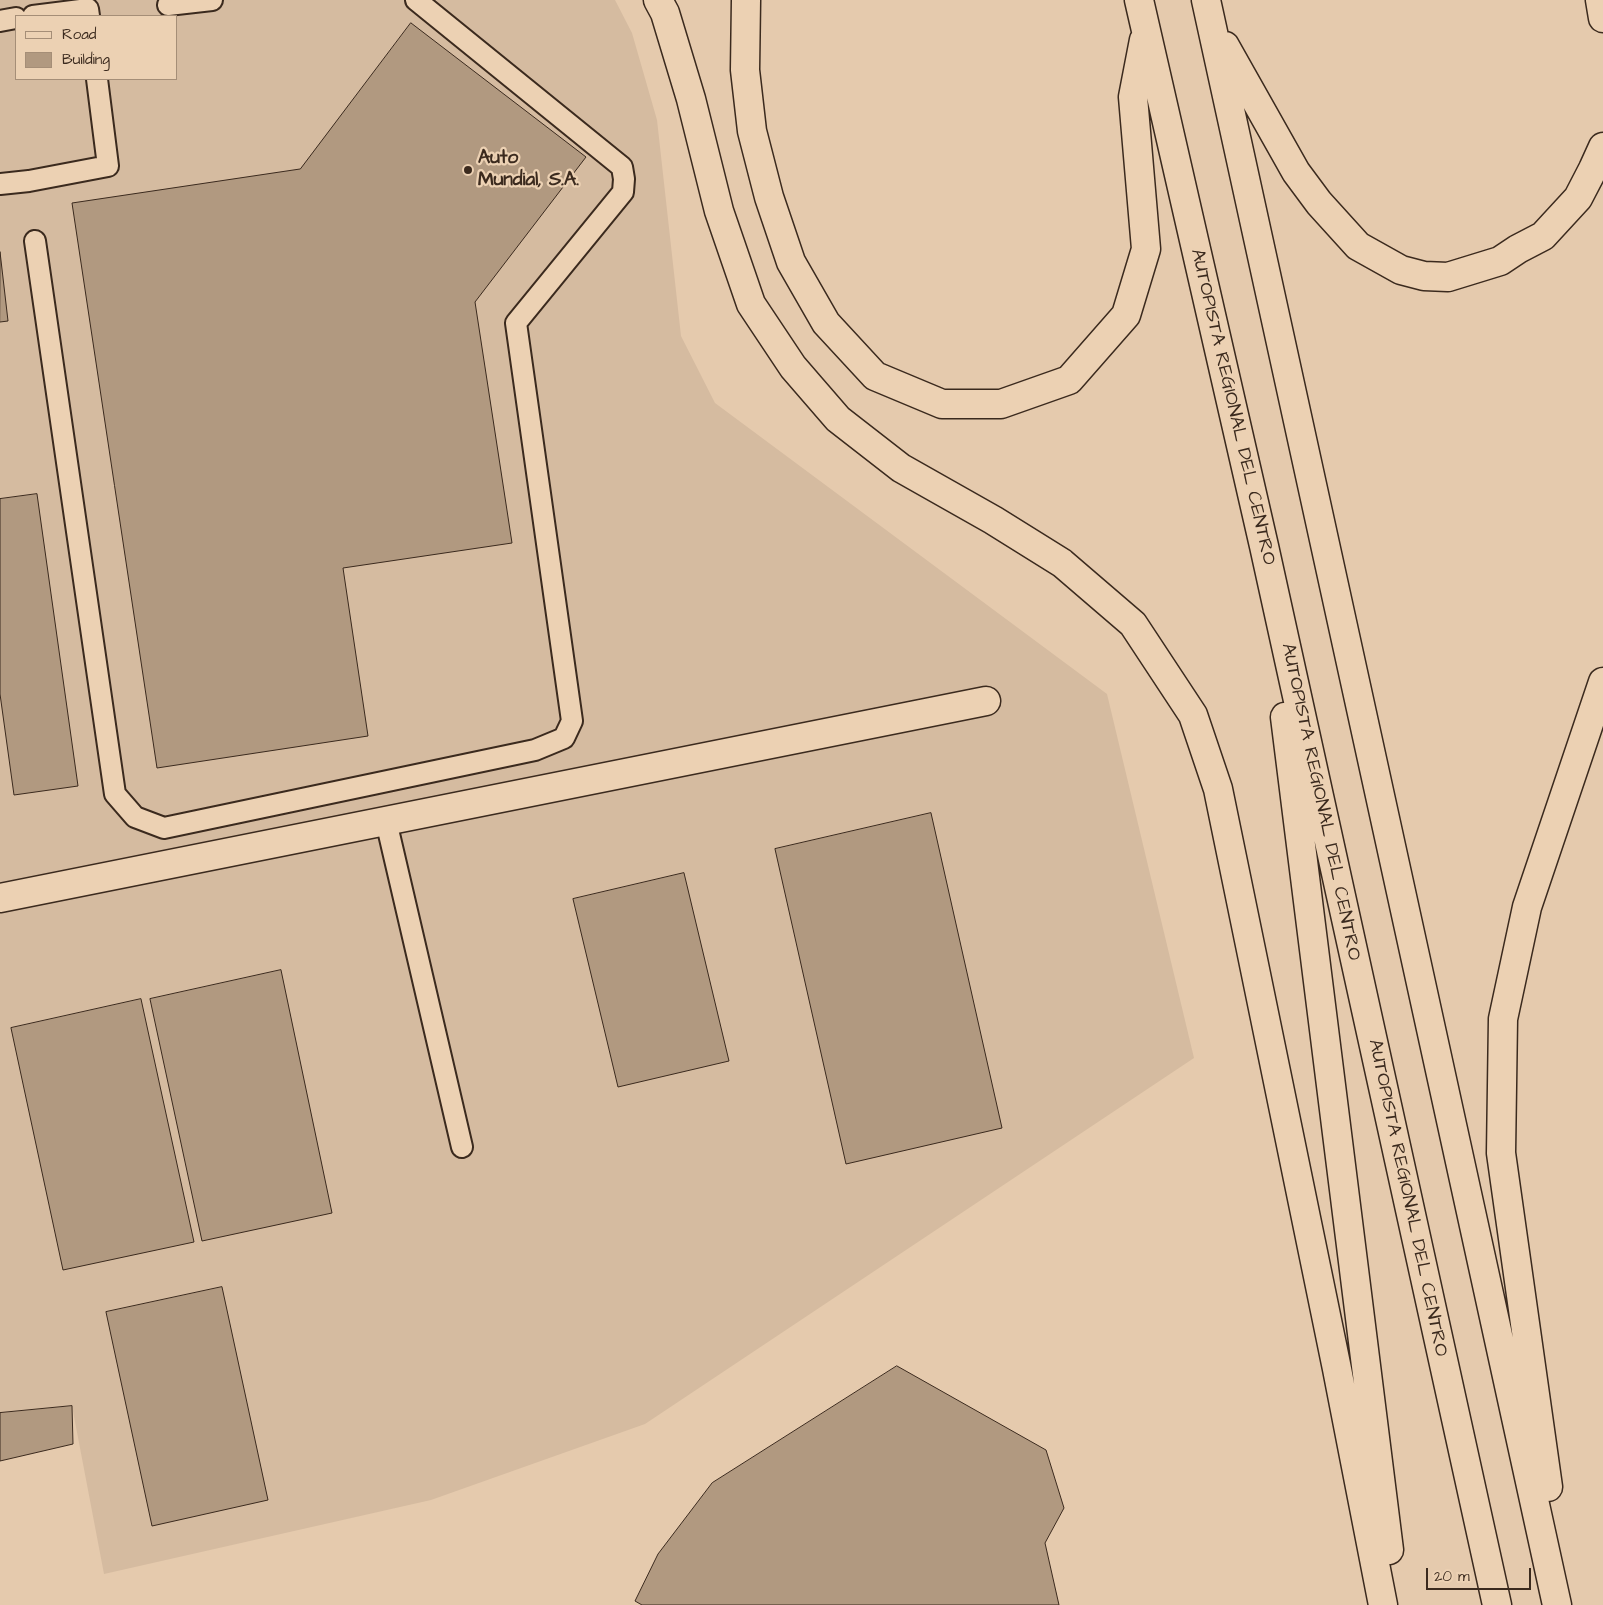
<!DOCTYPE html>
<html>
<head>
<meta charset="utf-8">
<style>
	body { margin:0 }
	#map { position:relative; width:1603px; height:1605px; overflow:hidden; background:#e5caad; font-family:"Architects Daughter",sans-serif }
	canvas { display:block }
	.legend { position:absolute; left:15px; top:15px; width:162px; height:65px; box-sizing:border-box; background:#ecd1b3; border:1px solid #a58e77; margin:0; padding:6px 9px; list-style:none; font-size:15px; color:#3b2a1e }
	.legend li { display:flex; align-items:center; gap:10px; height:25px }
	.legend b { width:25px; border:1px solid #a58e77 }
	.scale { position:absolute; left:1426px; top:1568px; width:105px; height:22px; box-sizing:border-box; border:2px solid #3b2a1e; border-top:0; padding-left:6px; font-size:15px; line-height:18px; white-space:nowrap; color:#3b2a1e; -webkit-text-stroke:4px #ecd1b3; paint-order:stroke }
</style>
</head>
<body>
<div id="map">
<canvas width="1603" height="1605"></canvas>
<ul class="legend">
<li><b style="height:6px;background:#ecd1b3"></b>Road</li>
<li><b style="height:14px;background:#b19980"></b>Building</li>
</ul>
<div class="scale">20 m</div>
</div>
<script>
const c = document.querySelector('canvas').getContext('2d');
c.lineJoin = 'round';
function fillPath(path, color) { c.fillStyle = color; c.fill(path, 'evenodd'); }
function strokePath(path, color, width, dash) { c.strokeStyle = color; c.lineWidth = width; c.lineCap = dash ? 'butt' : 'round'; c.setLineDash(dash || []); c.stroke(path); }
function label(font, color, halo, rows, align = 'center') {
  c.font = font + ' "Architects Daughter",sans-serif'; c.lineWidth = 4.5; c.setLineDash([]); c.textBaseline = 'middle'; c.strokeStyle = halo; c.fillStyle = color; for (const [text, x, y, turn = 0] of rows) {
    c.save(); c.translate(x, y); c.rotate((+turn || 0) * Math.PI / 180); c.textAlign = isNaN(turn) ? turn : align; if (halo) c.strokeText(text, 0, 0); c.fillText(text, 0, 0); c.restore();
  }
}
fillPath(new Path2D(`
	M0,0H615L632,33L657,120L681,336L715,403L1107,694L1194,1058L645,1424L431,1500L104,1574L72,1406L0,1426ZM16,16H176V79H16Z`), '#d5bba0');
const building = new Path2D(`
	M411,23L586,157L475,302L512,543L343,568L368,736L157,768L72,203L300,169Z
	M0,252L8,321L0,322Z
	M37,494L78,786L14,795L0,694V499Z
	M931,813L1002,1128L846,1164L775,849Z
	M684,873L729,1061L618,1087L573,899Z
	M281,970L332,1213L202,1241L150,999Z
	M141,999L194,1242L63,1270L11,1028Z
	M222,1287L268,1500L152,1526L106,1312Z
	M897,1366L1046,1450L1064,1508L1045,1543L1059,1605H642L635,1601L658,1554L712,1483Z
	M72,1406L73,1444L0,1461V1413Z`);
fillPath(building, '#b19980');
strokePath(building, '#3b2a1e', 1);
const service = new Path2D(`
	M168,5L212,0
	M33,16L88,9L89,16
	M0,21L16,18
	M0,184L29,181L108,166L97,79
	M35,241L115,794L135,817L164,828L535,750L564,738L572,721L516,323L623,192L624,179L622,167L416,0
	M386,821L462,1147`);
const minor = new Path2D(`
	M0,898L986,701`);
const motorway = new Path2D(`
	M658,0L665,13L691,99L719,211L751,304L793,367L838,419L901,468L993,520L1062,563L1133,624L1193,715L1218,789L1337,1369L1383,1605
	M746,0L745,70L752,131L769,197L791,262L826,323L875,376L942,404H1001L1069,380L1126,315L1146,249L1133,97L1144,40
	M1139,0L1264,546L1497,1605
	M1206,0L1557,1605
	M1600,0L1603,18
	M1225,46L1296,172L1319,203L1358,246L1401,270L1424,276L1448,277L1500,261L1518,249L1543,236L1578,198L1593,169L1603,147
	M1285,717L1389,1550
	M1548,1487L1501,1153L1503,1019L1527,907L1603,682`);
strokePath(service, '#3b2a1e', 24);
strokePath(minor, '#3b2a1e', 31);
strokePath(motorway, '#3b2a1e', 31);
strokePath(service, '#ecd1b3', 20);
strokePath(minor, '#ecd1b3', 28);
strokePath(motorway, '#ecd1b3', 28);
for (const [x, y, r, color] of [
	[468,170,5,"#3b2a1e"]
]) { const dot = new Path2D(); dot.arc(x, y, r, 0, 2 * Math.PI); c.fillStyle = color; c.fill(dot); strokePath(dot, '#ecd1b3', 2); }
label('bold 19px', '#3b2a1e', '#ecd1b3', [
	["Auto",478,159],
	["Mundial, S.A.",478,181]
], 'left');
label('19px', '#3b2a1e', '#ecd1b3', [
	["AUTOPISTA REGIONAL DEL CENTRO",1232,407,77],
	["AUTOPISTA REGIONAL DEL CENTRO",1320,802,78],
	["AUTOPISTA REGIONAL DEL CENTRO",1407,1198,78]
]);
</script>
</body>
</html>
